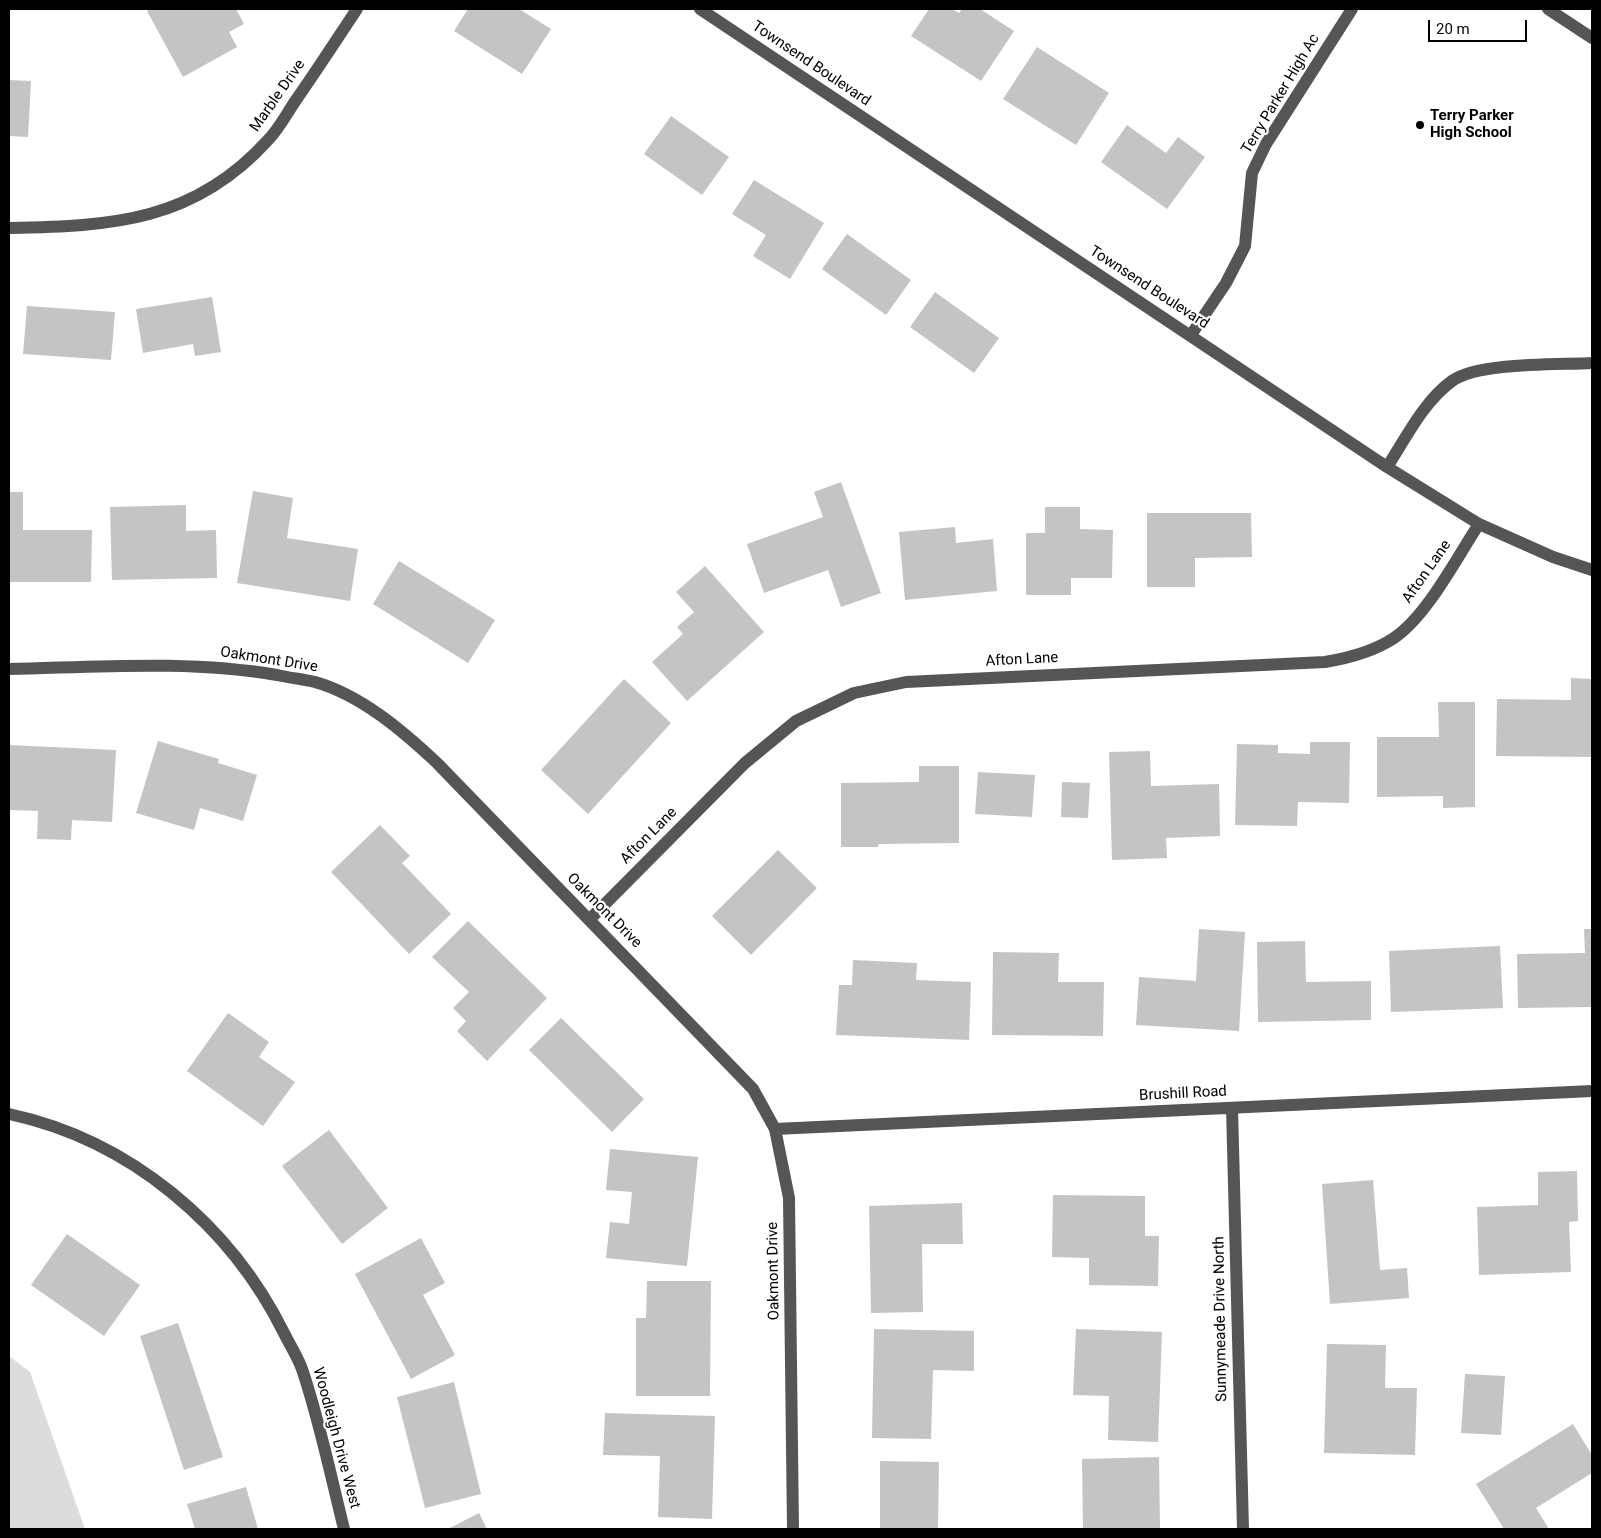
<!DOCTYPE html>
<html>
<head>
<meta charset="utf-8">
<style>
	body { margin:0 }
	#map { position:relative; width:1601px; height:1538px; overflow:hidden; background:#fff; font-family:Roboto,sans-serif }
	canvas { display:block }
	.frame { position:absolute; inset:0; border:10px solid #000; pointer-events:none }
	.scale { position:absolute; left:1428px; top:20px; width:99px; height:22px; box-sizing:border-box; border:2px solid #000; border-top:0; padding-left:6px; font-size:15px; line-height:18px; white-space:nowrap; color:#000; -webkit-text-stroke:4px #fff; paint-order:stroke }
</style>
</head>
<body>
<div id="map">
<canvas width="1601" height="1538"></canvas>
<div class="frame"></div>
<div class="scale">20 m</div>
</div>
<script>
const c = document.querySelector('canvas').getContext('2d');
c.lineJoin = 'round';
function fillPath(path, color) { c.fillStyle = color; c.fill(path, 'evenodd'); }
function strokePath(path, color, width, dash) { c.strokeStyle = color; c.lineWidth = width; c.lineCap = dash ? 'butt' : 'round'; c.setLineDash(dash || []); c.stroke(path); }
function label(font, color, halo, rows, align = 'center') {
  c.font = font + ' Roboto,sans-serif'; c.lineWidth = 4.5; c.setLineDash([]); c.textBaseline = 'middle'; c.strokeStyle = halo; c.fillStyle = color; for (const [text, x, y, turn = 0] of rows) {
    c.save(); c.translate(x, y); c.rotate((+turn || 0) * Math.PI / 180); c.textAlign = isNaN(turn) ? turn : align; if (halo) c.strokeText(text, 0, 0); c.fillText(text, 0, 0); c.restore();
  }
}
fillPath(new Path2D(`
	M9,1356L30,1372L85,1529H9Z`), '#dcdcdc');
fillPath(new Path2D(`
	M151,9H236L244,24L229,32L237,47L183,77L147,11Z
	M468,9H519L551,29L522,74L454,31Z
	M929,9H952L959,13L962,9H980L1014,31L981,81L911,36Z
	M1037,47L1109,93L1076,145L1003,99Z
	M9,80L31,81L28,137L9,136Z
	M671,116L729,157L702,195L644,154Z
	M1127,125L1166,153L1178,137L1205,157L1167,209L1101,162Z
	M754,180L824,223L790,279L753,256L766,235L732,214Z
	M847,234L911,280L886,315L822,269Z
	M935,292L999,338L974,373L910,327Z
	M212,297L221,352L195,356L193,344L143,353L136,309Z
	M27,306L115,312L111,360L23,354Z
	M841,482L881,593L841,607L828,570L764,593L747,544L823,517L814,492Z
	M253,491L293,498L287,538L358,549L350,601L237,583Z
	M9,492H23V530H92L91,582H9Z
	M186,505V531L216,530L217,578L112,580L110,507Z
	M1045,507H1080V529L1113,530L1112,578H1071V595H1026V533H1045Z
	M1147,513H1251L1252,557L1195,558V587H1147Z
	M955,527L956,543L993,539L997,591L905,600L899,532Z
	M399,561L495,620L468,663L373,604Z
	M705,566L764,632L687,701L652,662L683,634L677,627L694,612L676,592Z
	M1571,678L1592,679V757L1496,756L1497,699L1571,700Z
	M624,679L671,723L588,814L541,770Z
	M1438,702H1475V807L1443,808V796L1377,797V737H1439Z
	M158,741L219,759L218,763L257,775L243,821L200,808L194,830L136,813Z
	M1310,742H1350L1349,803L1298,802L1297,826L1235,825L1237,744L1278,745V753L1310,754Z
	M9,745L116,750L112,822L72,820L71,840L37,839L38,811L9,810Z
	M1150,751L1151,786L1219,784L1220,836L1166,838L1167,858L1112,860L1109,752Z
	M919,766H959V843L879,844L878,847H841V783L919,782Z
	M978,772L1035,775L1032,817L975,814Z
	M1062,782L1090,783L1088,818L1061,817Z
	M380,825L410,856L402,863L451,914L409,954L331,872Z
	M778,850L817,888L751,955L712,916Z
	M468,921L547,998L487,1061L457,1031L466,1021L453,1008L469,992L432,957Z
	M1199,929L1245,932L1239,1031L1136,1025L1139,977L1196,981Z
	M1584,929H1592V1007L1518,1008L1517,954L1585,953Z
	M1305,941L1306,982L1371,981V1020L1258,1022L1257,942Z
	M1500,946L1503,1008L1391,1012L1389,951Z
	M993,952L1059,953L1058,982H1104L1103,1036L992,1035Z
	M853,960L917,963L916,980L971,982L969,1040L836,1035L839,985H852Z
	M228,1013L269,1042L259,1057L295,1082L263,1126L187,1071Z
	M561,1018L644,1099L612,1132L529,1050Z
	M329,1130L388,1208L342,1244L282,1166Z
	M610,1149L698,1157L687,1266L606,1258L610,1222L629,1224L632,1192L606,1190Z
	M1577,1171L1578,1221L1569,1222L1571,1272L1479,1275L1477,1207L1538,1205V1172Z
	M1373,1180L1380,1270L1407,1268L1409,1298L1330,1304L1322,1184Z
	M1053,1195L1145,1196V1236H1159L1158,1286L1089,1285V1258L1052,1257Z
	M962,1203L963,1244H922L923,1312L871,1313L869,1206Z
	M67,1234L140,1285L104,1336L31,1285Z
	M421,1238L445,1283L423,1295L455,1355L411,1379L355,1274Z
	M647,1281H711L710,1396H636V1318H646Z
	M178,1323L223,1457L184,1470L140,1336Z
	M874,1329L974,1331V1371L933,1370L931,1439L872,1438Z
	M1076,1329L1162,1332L1158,1442L1108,1440L1109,1396L1073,1395Z
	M1327,1344L1386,1345L1385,1388H1417L1415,1455L1324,1453Z
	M1465,1374L1505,1376L1501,1435L1461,1433Z
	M454,1382L481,1494L425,1508L397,1397Z
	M605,1413L715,1416L712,1519L658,1517L660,1456L603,1455Z
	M1573,1424L1592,1455V1473L1536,1508L1549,1529H1504L1476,1484Z
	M1159,1457L1160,1529H1083L1082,1459Z
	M880,1461L939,1462L938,1529H880Z
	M246,1487L258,1529H195L187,1504Z
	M479,1513L487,1529H448Z`), '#c4c4c4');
strokePath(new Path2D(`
	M700,9L1387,467L1479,524L1553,557L1592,570
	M1548,9L1592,38
	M9,228C112,226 194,222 268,140C279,129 287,113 296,100C317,70 337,39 357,9
	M1191,335L1226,283L1245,246L1252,173L1266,144L1352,9
	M1387,467C1406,438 1424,401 1452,381C1479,362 1558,365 1592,363
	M9,669C99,667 189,660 277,675C290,678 303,679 315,682C361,695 403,731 437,763L753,1089L775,1129L789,1198L793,1529
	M590,919L745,763L796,721L854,693L906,682L1325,662C1349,658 1373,652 1394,638C1427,616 1457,557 1479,524
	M1232,1108L1243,1529
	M9,1114C130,1140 231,1225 285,1335C291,1347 299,1359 303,1372C320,1423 331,1477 344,1529
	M775,1129L1592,1091`), '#555', 12);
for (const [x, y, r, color] of [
	[1420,125,5,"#000"]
]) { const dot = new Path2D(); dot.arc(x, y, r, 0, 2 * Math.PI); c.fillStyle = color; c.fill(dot); strokePath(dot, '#fff', 2); }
label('15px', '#000', '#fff', [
	["Townsend Boulevard",811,64,34],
	["Terry Parker High Ac",1281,94,-59],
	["Marble Drive",278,96,-55],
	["Townsend Boulevard",1149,288,33],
	["Afton Lane",1427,572,-55],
	["Oakmont Drive",269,660,9],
	["Afton Lane",1022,660,-3],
	["Afton Lane",649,836,-45],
	["Oakmont Drive",604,911,45],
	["Brushill Road",1183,1094,-3],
	["Oakmont Drive",774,1271,-91],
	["Sunnymeade Drive North",1221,1319,-91],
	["Woodleigh Drive West",336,1438,75]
]);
label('bold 15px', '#000', '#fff', [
	["Terry Parker",1430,116],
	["High School",1430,133]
], 'left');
</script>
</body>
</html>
